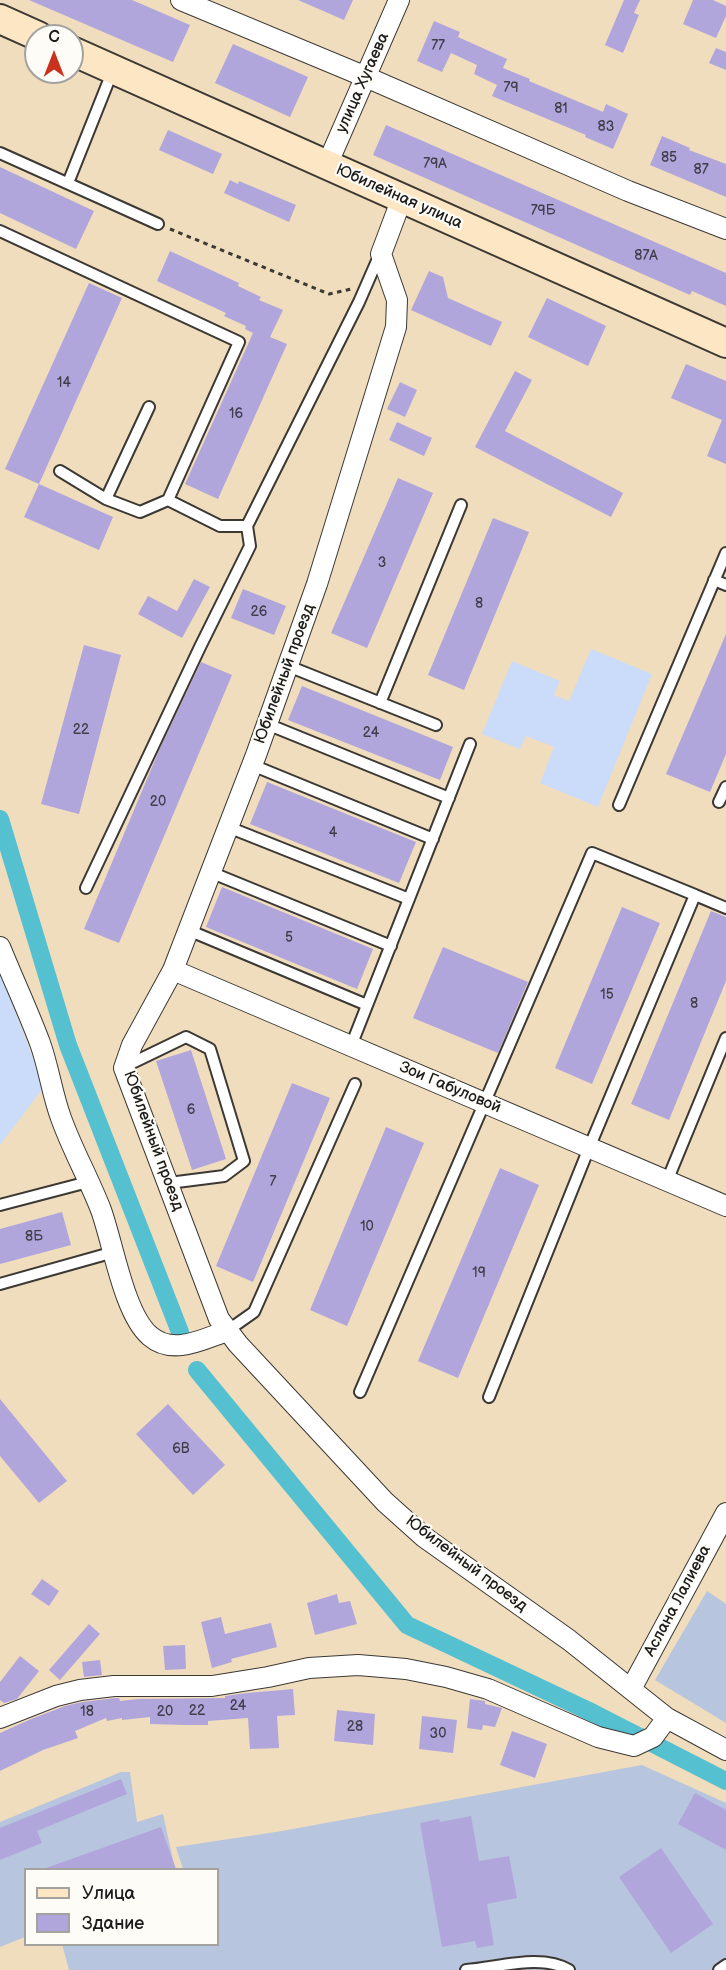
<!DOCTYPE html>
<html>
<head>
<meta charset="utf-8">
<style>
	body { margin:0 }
	#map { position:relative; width:726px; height:1970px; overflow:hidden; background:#f0ddbd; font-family:"Balsamiq Sans",sans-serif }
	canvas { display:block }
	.legend { position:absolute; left:24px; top:1868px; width:195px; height:78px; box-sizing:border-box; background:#fdfcf7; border:2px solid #a3a29f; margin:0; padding:8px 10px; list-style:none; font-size:18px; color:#1c1c1c }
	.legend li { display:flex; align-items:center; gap:12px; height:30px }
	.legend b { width:30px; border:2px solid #a3a29f }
	.north { position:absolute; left:24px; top:24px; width:60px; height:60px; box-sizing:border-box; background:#fdfcf7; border:2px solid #a3a29f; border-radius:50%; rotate:0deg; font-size:16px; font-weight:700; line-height:24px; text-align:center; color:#1c1c1c }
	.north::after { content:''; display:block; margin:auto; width:21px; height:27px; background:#c8321e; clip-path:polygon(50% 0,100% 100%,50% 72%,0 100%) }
</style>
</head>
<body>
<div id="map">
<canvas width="726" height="1970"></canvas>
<ul class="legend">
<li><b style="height:8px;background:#fce6c4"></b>Улица</li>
<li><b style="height:16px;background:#b1a6db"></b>Здание</li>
</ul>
<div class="north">С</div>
</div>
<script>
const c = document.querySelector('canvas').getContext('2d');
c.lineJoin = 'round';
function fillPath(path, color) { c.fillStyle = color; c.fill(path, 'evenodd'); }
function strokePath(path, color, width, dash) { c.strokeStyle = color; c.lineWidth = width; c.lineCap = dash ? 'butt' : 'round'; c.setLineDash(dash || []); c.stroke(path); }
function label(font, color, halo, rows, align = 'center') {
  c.font = font + ' "Balsamiq Sans",sans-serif'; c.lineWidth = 4.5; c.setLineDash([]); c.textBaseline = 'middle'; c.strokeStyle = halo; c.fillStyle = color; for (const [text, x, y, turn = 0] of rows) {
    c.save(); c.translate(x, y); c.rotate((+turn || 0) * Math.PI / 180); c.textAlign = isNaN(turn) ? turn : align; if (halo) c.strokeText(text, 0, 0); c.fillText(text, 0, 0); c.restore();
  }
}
fillPath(new Path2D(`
	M591,649L652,674L598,807L540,783L554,747L526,736L520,749L482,734L512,661L560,681L554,695L569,701Z
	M0,971L44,1087L0,1145Z`), '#cadcf9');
fillPath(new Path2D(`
	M707,1591L726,1604V1723L655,1680Z
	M642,1765L726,1803V1970H69L62,1944H218V1870L183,1869L176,1847L282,1831Z
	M121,1772H130L137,1822L163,1814L175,1869L26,1870L25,1937L0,1947V1822Z`), '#b7c5de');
strokePath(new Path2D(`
	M0,819L68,1045L180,1332
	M197,1370L407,1625L593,1713L726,1781`), '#55c0d0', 18);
fillPath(new Path2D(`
	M29,0H132L190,25L173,62Z
	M298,0H353L344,20Z
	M624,0H640L634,13L639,15L623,53L605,45Z
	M693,0H713L726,6V16L716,38L683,24Z
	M434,21L460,32L458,37L507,59L503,68L530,79L529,81L603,112L606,104L628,114L613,149L585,137L586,135L492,96L497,85L474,74L477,65L451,53L442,72L417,61Z
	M233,44L308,77L290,117L215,83Z
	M716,48L726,52V70L709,63Z
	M386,125L726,273V306L692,291L690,295L373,155Z
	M168,130L222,154L213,174L159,150Z
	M662,136L690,148L689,150L726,164V197L650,165Z
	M0,167L94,211L76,249L0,213Z
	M230,180L238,184L239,181L296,205L289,222L224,193Z
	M170,251L239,283L238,286L261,297L259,300L283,310L270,337L287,344L218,499L185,484L253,333L245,329L246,326L224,316L226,313L157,281Z
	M429,271L443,277L448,298L502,322L491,346L411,310Z
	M89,283L122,298L39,484L5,469Z
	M547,298L606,326L588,366L528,337Z
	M686,364L726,381V464L707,456L722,420L671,398Z
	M515,371L532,380L505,431L623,493L611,517L475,447Z
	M400,382L417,390L405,417L387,409Z
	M397,422L432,438L424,456L389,440Z
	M398,478L433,493L367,648L331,633Z
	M39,484L113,517L99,550L24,517Z
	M493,518L529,532L464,690L428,675Z
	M194,579L210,587L182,638L138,614L148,596L177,611Z
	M243,589L286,606L274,635L231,618Z
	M726,634V754L710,792L666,774Z
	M84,645L121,655L79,814L41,804Z
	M201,662L232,675L119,943L84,929L160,748Z
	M302,686L453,747L440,780L288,720Z
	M267,782L416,842L399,883L250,824Z
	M222,887L373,949L357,989L206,927Z
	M622,907L660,923L592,1084L555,1068Z
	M711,911L726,917V981L669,1120L631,1104Z
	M443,947L528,982L498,1053L413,1018Z
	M191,1050L226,1159L192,1170L156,1061Z
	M292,1083L330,1098L253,1282L216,1266Z
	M386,1127L424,1143L347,1326L310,1310Z
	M500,1168L539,1185L458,1378L418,1361Z
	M62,1212L71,1245L0,1264V1229Z
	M0,1399L67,1481L39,1503L0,1456Z
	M168,1404L225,1465L193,1495L136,1434Z
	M42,1579L59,1591L49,1606L31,1594Z
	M337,1594L339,1603L350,1601L357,1624L315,1635L307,1603Z
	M221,1617L225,1634L271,1623L277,1647L231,1659L232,1662L212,1668L201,1622Z
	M89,1624L100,1634L60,1680L49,1670Z
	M185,1645L186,1669L165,1670L163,1646Z
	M20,1656L39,1671L17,1699L4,1703L0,1700V1682Z
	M100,1660L102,1675L84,1677L82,1662Z
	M293,1689L295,1715L277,1716L279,1748L250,1749L248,1718L208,1721V1725H185L150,1724V1717L122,1720V1718L107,1721L106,1718L75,1731L78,1738L43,1750L0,1771V1733L31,1719L65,1706L82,1702L115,1698H119L120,1701L138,1699L225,1698V1696L247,1693Z
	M470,1699L485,1701V1704L502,1708L495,1727L483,1725L482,1730L467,1728Z
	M337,1710L375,1714L373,1745L334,1741Z
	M422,1716L457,1720L453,1753L419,1749Z
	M512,1731L547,1744L535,1778L500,1765Z
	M121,1779L127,1794L37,1831L42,1843L0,1860V1828Z
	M695,1793L726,1810V1850L678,1824Z
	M471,1816L479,1861L509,1856L517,1898L487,1904L494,1945L477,1948L475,1941L442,1947L420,1823L439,1819L440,1822Z
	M161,1827L176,1869H46V1868Z
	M661,1848L713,1924L671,1953L619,1877Z`), '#b1a6db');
const lane = new Path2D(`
	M0,153L158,224
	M68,183L113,70
	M0,231L239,342L168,500
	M60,471L106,499L140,512L168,500L220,526H247L359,302L380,254
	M106,499L149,407
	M714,580L726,585
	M288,666L436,725
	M380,703L461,505
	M267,724L449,798
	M252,765L433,839
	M719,802L726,787
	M619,805L726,553
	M228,827L409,899
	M210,872L391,946
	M86,888L200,647L250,546L247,526
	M695,895L726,908
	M188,930L367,1005
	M351,1046L470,744
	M126,1066L186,1037L210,1049L244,1161L224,1176L169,1183
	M667,1181L726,1038
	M0,1205L88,1182
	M0,1284L114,1252
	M227,1331L254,1312L355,1084
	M360,1392L592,853L695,895L589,1148L489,1397
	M466,1970C497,1968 541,1953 569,1970
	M719,1970L726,1965`);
const street = new Path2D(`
	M181,0L366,77L628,191L726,229
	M327,165L399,0
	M402,198L381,254L397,300L396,327L317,584L256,755L173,970L132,1045L124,1068L219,1319L238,1344L385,1502L424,1537L569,1640L667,1718L726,1750
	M0,947C13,979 28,1011 40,1043C49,1068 52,1094 61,1118C72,1149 89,1179 101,1210C113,1243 124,1314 150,1336C173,1356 203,1339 227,1331
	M173,970L726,1206
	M631,1689L726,1513
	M0,1718L56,1696L80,1690L114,1686H212L268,1677L309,1668L358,1665L406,1669L446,1677L488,1689L598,1737L634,1746L653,1737L667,1718`);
const secondary = new Path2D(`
	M0,19L38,36
	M72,51L726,343`);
strokePath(lane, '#3c3934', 14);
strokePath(street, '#3c3934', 22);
strokePath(secondary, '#3c3934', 32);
strokePath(new Path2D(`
	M170,229L329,294L351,289`), '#3c3934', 3, [4.5, 4.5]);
strokePath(lane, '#fff', 10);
strokePath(street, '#fff', 20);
strokePath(secondary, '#fce6c4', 28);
label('14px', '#413e4c', null, [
	["77",438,46],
	["79",511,88],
	["81",561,109],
	["83",606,127],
	["85",669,158],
	["79А",435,164],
	["87",701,170],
	["79Б",543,211],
	["87А",646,256],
	["14",64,383],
	["16",236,414],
	["3",382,563],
	["8",479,604],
	["26",259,612],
	["22",81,730],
	["24",371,733],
	["20",158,802],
	["4",333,833],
	["5",289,938],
	["15",607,995],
	["8",694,1004],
	["6",191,1110],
	["7",273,1182],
	["10",367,1227],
	["8Б",34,1237],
	["19",479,1273],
	["6В",181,1449],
	["24",238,1706],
	["22",197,1711],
	["18",87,1712],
	["20",165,1712],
	["28",355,1727],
	["30",438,1734]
]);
label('16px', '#1c1c1c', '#fdfcf7', [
	["улица Хугаева",363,83,-66],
	["Юбилейная улица",399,197,24],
	["Юбилейный проезд",285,674,-70],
	["Зои Габуловой",450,1088,23],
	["Юбилейный проезд",153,1141,70],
	["Юбилейный проезд",466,1564,37],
	["Аслана Лалиева",678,1601,-62]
]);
</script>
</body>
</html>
